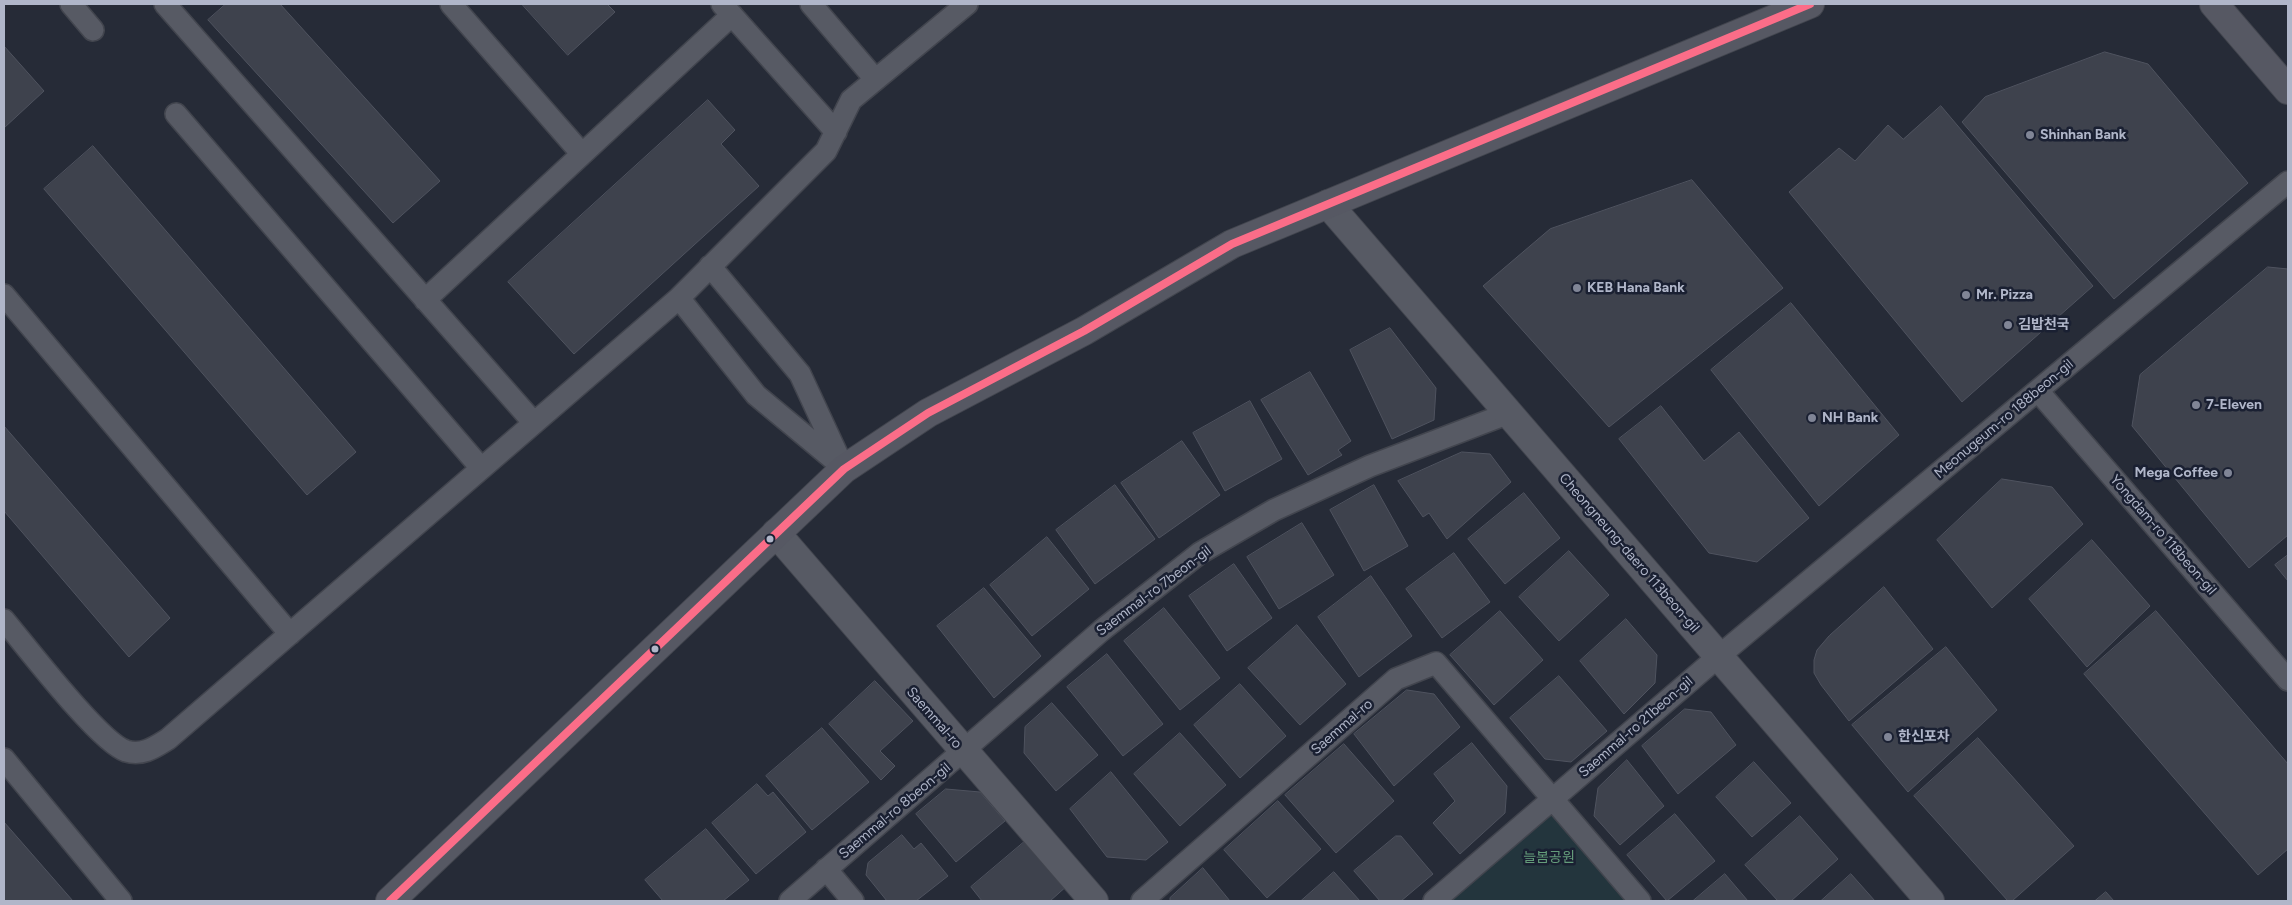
<!DOCTYPE html>
<html>
<head>
<meta charset="utf-8">
<style>
	body { margin:0 }
	#map { position:relative; width:2292px; height:905px; overflow:hidden; background:#262b37; font-family:Figtree,sans-serif }
	canvas { display:block }
	.frame { position:absolute; inset:0; border:5px solid #b0b6c9; pointer-events:none }
</style>
</head>
<body>
<div id="map">
<canvas width="2292" height="905"></canvas>
<div class="frame"></div>
</div>
<script>
const c = document.querySelector('canvas').getContext('2d');
c.lineJoin = 'round';
function fillPath(path, color) { c.fillStyle = color; c.fill(path, 'evenodd'); }
function strokePath(path, color, width, dash) { c.strokeStyle = color; c.lineWidth = width; c.lineCap = dash ? 'butt' : 'round'; c.setLineDash(dash || []); c.stroke(path); }
function label(font, color, halo, rows, align = 'center') {
  c.font = font + ' Figtree,"Noto Sans KR",sans-serif'; c.lineWidth = 5; c.setLineDash([]); c.textBaseline = 'middle'; c.strokeStyle = halo; c.fillStyle = color; for (const [text, x, y, turn = 0] of rows) {
    c.save(); c.translate(x, y); c.rotate((+turn || 0) * Math.PI / 180); c.textAlign = isNaN(turn) ? turn : align; if (halo) c.strokeText(text, 0, 0); c.fillText(text, 0, 0); c.restore();
  }
}
fillPath(new Path2D(`
	M1553,798L1640,901H1434Z`), '#23353d');
const building = new Path2D(`
	M226,4H280L440,181L393,223L208,20Z
	M522,4H607L615,12L568,55Z
	M4,46L44,91L4,128Z
	M2105,52L2148,64L2248,183L2114,299L1962,122L1985,97Z
	M708,100L735,130L721,144L759,186L574,354L508,282Z
	M1941,106L2093,286L1962,402L1789,192L1839,148L1855,161L1888,125L1903,139Z
	M93,146L356,452L307,495L44,189Z
	M1692,180L1783,288L1609,427L1483,286L1550,229Z
	M2268,267L2288,269V535L2249,568L2132,426L2140,375Z
	M1791,303L1899,435L1819,506L1711,370Z
	M1390,328L1436,388L1434,420L1392,439L1350,350Z
	M1310,372L1351,441L1338,450L1342,455L1308,475L1261,400Z
	M1250,401L1282,459L1225,491L1193,433Z
	M1661,406L1704,461L1739,432L1809,518L1757,562L1709,553L1619,439Z
	M4,426L170,618L129,657L4,511Z
	M1182,441L1220,495L1159,538L1121,483Z
	M1462,452L1490,454L1511,482L1447,539L1429,513L1423,517L1398,481Z
	M2002,479L2052,487L2083,524L1992,608L1937,540Z
	M1115,485L1155,539L1095,584L1056,530Z
	M1374,485L1408,546L1364,571L1330,510Z
	M1524,493L1560,538L1505,584L1468,539Z
	M1302,523L1334,575L1279,609L1247,557Z
	M1047,537L1089,589L1032,636L990,585Z
	M2092,540L2150,606L2087,667L2029,599Z
	M1569,551L1609,595L1559,641L1519,597Z
	M1454,553L1490,602L1442,638L1406,589Z
	M2288,555V581L2275,565Z
	M1234,564L1272,618L1227,651L1189,596Z
	M1371,576L1412,636L1359,677L1318,617Z
	M1884,587L1933,649L1849,721L1821,685L1814,673V660L1817,650L1829,636Z
	M984,588L1041,656L994,698L937,626Z
	M1164,608L1220,678L1180,710L1124,641Z
	M1500,611L1543,660L1494,705L1450,655Z
	M2156,611L2288,764V849L2258,875L2084,674Z
	M1626,619L1657,655L1655,683L1624,714L1580,661Z
	M1297,625L1346,684L1300,725L1248,668Z
	M1946,647L1997,710L1908,792L1852,725Z
	M1107,654L1163,724L1123,756L1067,687Z
	M1559,676L1607,731L1571,762L1545,759L1510,718Z
	M875,681L913,721L880,751L895,766L881,780L829,724Z
	M1240,684L1286,736L1240,778L1194,725Z
	M1407,690L1434,694L1460,727L1394,786L1354,734Z
	M1052,703L1098,755L1056,791L1024,753L1025,727Z
	M1685,709L1711,712L1736,745L1678,794L1642,746Z
	M822,728L869,782L812,830L766,776Z
	M1180,733L1226,785L1180,826L1134,774Z
	M1978,738L2074,846L2012,901H2008L1914,796Z
	M1472,743L1507,786L1505,813L1460,854L1433,823L1455,801L1434,774Z
	M1344,744L1394,801L1336,853L1285,795Z
	M1627,760L1664,806L1620,845L1594,816L1598,788Z
	M1754,762L1791,803L1752,837L1716,797Z
	M1111,772L1168,842L1146,860L1107,857L1070,809Z
	M757,784L768,796L773,792L806,832L756,874L712,823Z
	M946,789L980,792L1005,821L956,862L916,814Z
	M1278,801L1321,849L1267,898L1224,850Z
	M1675,814L1715,861L1667,901L1627,855Z
	M1800,816L1838,859L1791,901H1778L1745,865Z
	M4,822L73,901H4Z
	M706,829L749,880L723,901H663L645,880Z
	M902,835L914,849L921,843L948,876L916,901H887L866,875L868,863Z
	M1396,836H1401L1433,874L1401,901H1380L1354,871Z
	M1029,838L1068,885L1050,901H982L971,887Z
	M1203,868L1230,901H1170V898Z
	M1334,872L1360,901H1301Z
	M1725,874L1748,901H1693Z
	M1851,874L1875,901H1821Z
	M2106,892L2114,901H2095Z`);
fillPath(building, '#3e424d');
strokePath(building, '#4f535f', 1);
const lane = new Path2D(`
	M71,4L93,30
	M165,4L534,423
	M451,4L582,154
	M722,4L836,132
	M811,4L875,79
	M176,114L481,468
	M710,266L800,374L844,469
	M4,295L290,634
	M679,298L756,395L839,464
	M425,300L732,15
	M2038,391L2288,680
	M4,620C26,646 99,742 126,751C143,756 155,747 168,739L679,298L826,151L851,100L967,4
	M4,759L121,901
	M826,869L853,901
	M790,901L1102,630L1200,553L1274,510L1370,466L1509,413
	M1142,901L1396,679L1436,663L1640,901
	M1434,901L1719,656L2288,182`);
const street = new Path2D(`
	M1328,204L1930,901
	M776,533L1094,901`);
const secondary = new Path2D(`
	M2214,4L2288,90
	M390,901L844,469L928,413L1084,331L1232,244L1810,4`);
strokePath(lane, '#42454e', 24);
strokePath(street, '#42454e', 30);
strokePath(secondary, '#42454e', 30);
strokePath(lane, '#575a64', 21);
strokePath(street, '#575a64', 28);
strokePath(secondary, '#565863', 28);
strokePath(new Path2D(`
	M390,901L844,469L928,413L1084,331L1232,244L1810,4`), '#fb6d88', 8);
for (const [x, y, r, color] of [
	[2030,135,5,"#808596"],
	[1577,288,5,"#808596"],
	[1966,295,5,"#808596"],
	[2008,325,5,"#808596"],
	[2196,405,5,"#808596"],
	[1812,418,5,"#808596"],
	[2228,473,5,"#808596"],
	[770,539,4.5,"#b0b6c9"],
	[655,649,4.5,"#b0b6c9"],
	[1888,737,5,"#808596"]
]) { const dot = new Path2D(); dot.arc(x, y, r, 0, 2 * Math.PI); c.fillStyle = color; c.fill(dot); strokePath(dot, '#1a2032', 2); }
label('bold 14px', '#b0b6c9', '#1a2032', [
	["Shinhan Bank",2040,135],
	["KEB Hana Bank",1587,288],
	["Mr. Pizza",1976,295],
	["김밥천국",2018,325],
	["7-Eleven",2206,405],
	["NH Bank",1822,418],
	["Mega Coffee",2218,473,"right"],
	["한신포차",1898,737]
], 'left');
label('14px', '#b0b6c9', '#1a2032', [
	["Meonugeum-ro 188beon-gil",2004,419,-40],
	["Yongdam-ro 118beon-gil",2163,535,49],
	["Cheongneung-daero 113beon-gil",1629,553,49],
	["Saemmal-ro 7beon-gil",1154,591,-37],
	["Saemmal-ro",934,718,49],
	["Saemmal-ro",1342,727,-41],
	["Saemmal-ro 21beon-gil",1636,727,-41],
	["Saemmal-ro 8beon-gil",895,811,-40]
]);
label('14px', '#649c7a', '#1a2032', [
	["늘봄공원",1549,858]
]);
</script>
</body>
</html>
